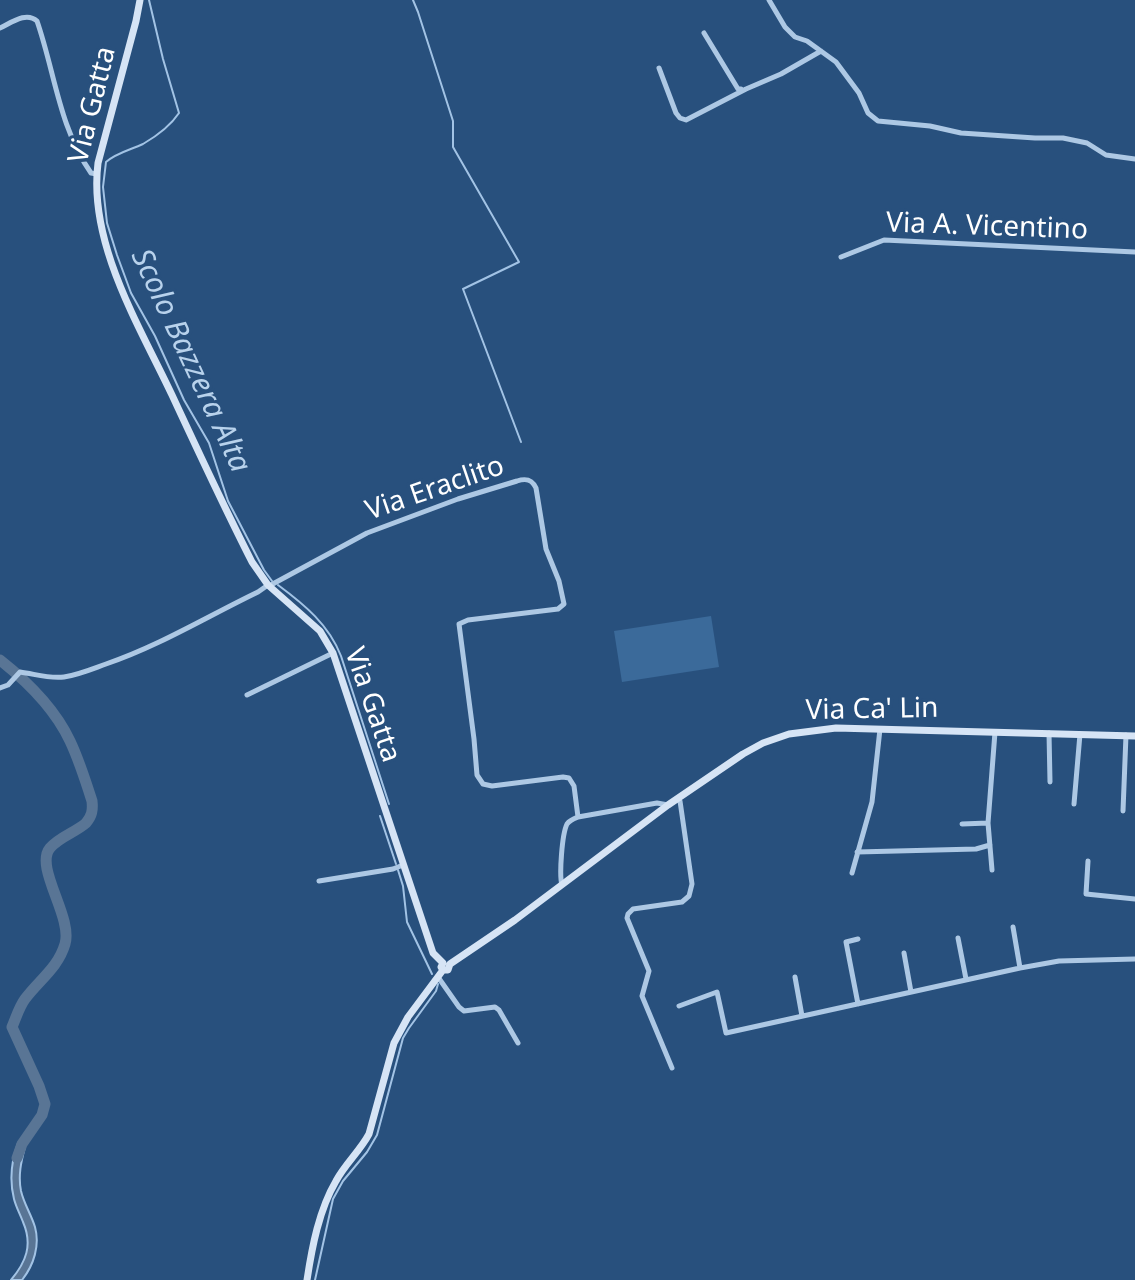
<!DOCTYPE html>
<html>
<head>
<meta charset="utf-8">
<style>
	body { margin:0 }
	canvas { display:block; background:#28507d }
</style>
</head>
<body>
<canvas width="1135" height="1280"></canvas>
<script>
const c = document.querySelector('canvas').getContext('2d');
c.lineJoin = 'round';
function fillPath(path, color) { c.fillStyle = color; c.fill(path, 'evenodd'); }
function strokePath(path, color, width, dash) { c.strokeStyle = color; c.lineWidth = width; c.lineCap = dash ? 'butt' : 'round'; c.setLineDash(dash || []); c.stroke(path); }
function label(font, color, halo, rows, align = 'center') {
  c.font = font + ' "Noto Sans",sans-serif'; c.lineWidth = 7; c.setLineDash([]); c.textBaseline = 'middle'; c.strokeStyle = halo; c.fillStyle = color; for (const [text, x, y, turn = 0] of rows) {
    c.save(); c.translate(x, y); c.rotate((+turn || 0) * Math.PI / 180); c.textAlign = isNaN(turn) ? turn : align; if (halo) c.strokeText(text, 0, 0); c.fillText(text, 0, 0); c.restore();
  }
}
fillPath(new Path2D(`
	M711,616L719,667L622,682L614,631Z`), '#3b6a9a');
const water = new Path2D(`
	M18,1143L25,1147C21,1162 18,1176 21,1191C24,1204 31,1214 35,1227C40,1245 34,1265 22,1280H11C26,1262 33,1245 23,1222C20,1214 16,1207 14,1199C9,1179 11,1162 18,1143Z`);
fillPath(water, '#597595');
strokePath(water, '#a2c3e5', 2);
strokePath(new Path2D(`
	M149,0L163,59L179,113C171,125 155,137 143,144C130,150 116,153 106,162L103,187L107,223L117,255L131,293L155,336L184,400L209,443L228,501L264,570L272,581
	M413,0L418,12L453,121V147L519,262L463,289L521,442
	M278,585C305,605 329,625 341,656L389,804
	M380,816L396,864
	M398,870L403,886L407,922L432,974
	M315,1280L333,1199L343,1181L367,1152L377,1135L403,1038L409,1028L436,991L438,984`), '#a2c3e5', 2);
strokePath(new Path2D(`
	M0,660C28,682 55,709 70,741C79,760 86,782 92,801C93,810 92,816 86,823C76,832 59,837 50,848C34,867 73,917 65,944C58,968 39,980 25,999C19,1007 16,1018 12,1027L39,1086L45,1104L42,1115L22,1144L17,1158`), '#597595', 11);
strokePath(new Path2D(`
	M769,0L785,27L795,37L807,41L836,62L859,93L868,113L878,121L930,126L961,133L1035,138H1063L1087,143L1106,155L1135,159
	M0,28C11,23 26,11 37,21C55,73 59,127 91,173L97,174
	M704,33L738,89H741
	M659,68L676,113L680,118L686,120L746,89L781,74L821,51
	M841,257L884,240L1135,252
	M269,586L367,533L458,499L517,481C526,478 532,479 536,488L546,549L559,581L564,604L558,609L468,620L459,624L474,739L477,775L483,784L492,786L563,777L569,778L574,786L578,817
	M0,688L8,685L20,672C35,674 49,679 64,677C78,675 92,669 106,664C159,646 208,616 258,592L268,585
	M247,695L333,653
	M1049,733L1050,782
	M1074,804L1080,734
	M1123,811L1126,735
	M962,824L988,823
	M857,852L976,849L990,845
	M1088,861L1086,894L1135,899
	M992,870L988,823L995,732
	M852,873L872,802L880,729
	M319,881L393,869L403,865
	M562,885C559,875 562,834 567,824C570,820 573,819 578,817L657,803L668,805
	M1013,927L1020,968
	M958,938L966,979
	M858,939L846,942L858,1004
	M904,953L911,992
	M438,977L459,1007L464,1011L495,1007L499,1010L518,1043
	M795,977L802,1016
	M679,1006L717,992L726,1033L1020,968L1059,961L1135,959
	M672,1068L642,996L649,971L627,918L628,914L633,909L682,902L689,896L692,884L680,801L677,800`), '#adc8e4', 5);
strokePath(new Path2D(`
	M140,0L136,21L98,163C88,243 139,325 172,395C198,451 224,507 252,562L268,585L320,631L333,653L433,953L443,963L441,967L443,970H448L450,964L515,920L668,805L743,754L763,743L789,734L836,728L1135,736
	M307,1280C312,1247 319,1210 336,1181C345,1164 360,1151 369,1134L394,1043L408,1017L443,970`), '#d6e4f5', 7);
label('28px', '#fff', '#28507d', [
	["Via Gatta",93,105,-76],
	["Via A. Vicentino",987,227,2],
	["Via Eraclito",435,489,-19],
	["Via Gatta",372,705,71],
	["Via Ca' Lin",872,710,-1]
]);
label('italic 30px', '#b8d2ec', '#28507d', [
	["Scolo Bazzera Alta",190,361,65]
]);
</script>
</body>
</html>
